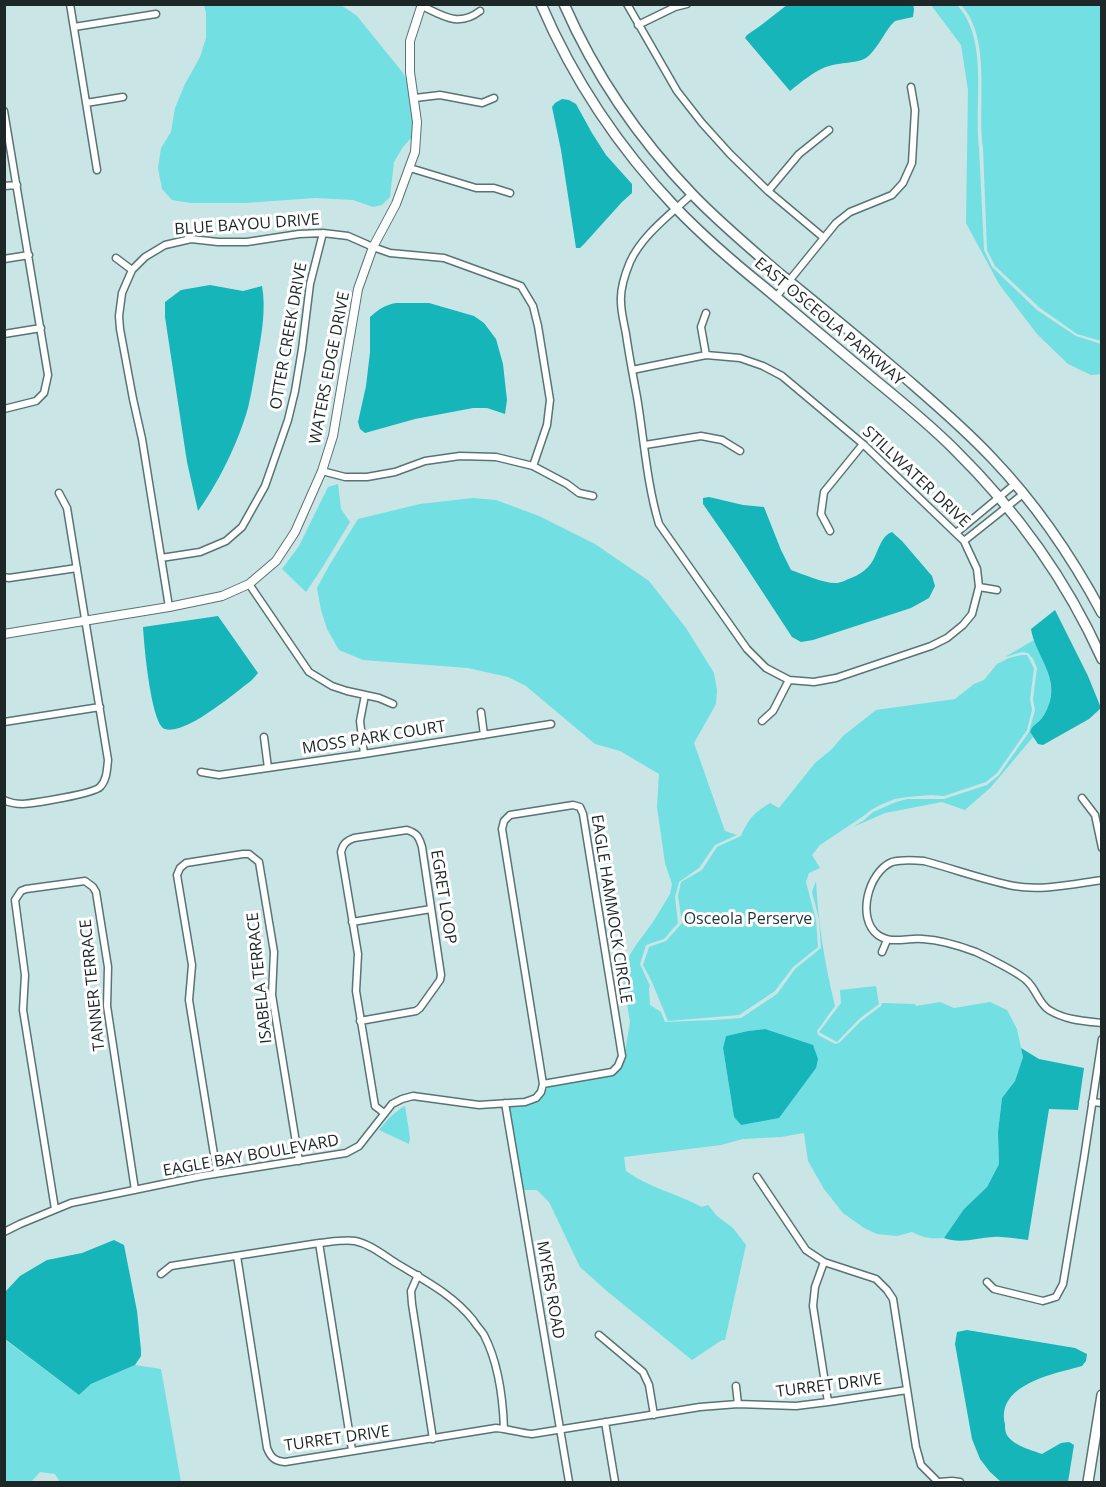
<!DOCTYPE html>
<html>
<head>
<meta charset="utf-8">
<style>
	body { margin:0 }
	#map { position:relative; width:1106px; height:1487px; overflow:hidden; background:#c9e5e6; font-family:"Open Sans",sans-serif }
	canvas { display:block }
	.frame { position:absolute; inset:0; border:6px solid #1d2727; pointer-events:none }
</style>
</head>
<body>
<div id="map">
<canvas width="1106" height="1487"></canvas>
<div class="frame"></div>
</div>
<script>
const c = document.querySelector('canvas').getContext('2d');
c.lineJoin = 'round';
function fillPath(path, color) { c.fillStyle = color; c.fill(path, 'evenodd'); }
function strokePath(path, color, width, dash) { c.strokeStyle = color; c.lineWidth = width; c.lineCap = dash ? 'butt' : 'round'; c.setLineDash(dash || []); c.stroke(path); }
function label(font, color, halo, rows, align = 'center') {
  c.font = font + ' "Open Sans",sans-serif'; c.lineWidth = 6; c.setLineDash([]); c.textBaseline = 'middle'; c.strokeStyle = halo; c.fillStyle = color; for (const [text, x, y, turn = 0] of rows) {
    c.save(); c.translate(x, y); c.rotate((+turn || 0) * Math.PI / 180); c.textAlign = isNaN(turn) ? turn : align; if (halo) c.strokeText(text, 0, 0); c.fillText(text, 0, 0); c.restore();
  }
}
fillPath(new Path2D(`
	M204,5H341L357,16L403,73L408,82L411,99L413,122L412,137L403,147L394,162L390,197L382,205L373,207L353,200L315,198L245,203H191L172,200L162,189L158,168L161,148L171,132L175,108L185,84L200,57L206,38V13Z
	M931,5H957C989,39 974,103 979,148L984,250L992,267L1037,310L1076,336L1101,344V374L1091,375L1068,364L1037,334L999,284L966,223L968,90L961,45Z
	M961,5H1101V341L1077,334L1040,308L995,266L987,250L983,147C977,104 992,38 961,5Z
	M338,484L341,509L350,522L322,568L306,592L282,569L299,546L328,487Z
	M473,498L496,500L539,516L595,544L649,581L686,628L714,673L717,690L716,704L694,743L725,831L737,835L715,845L699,868L679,882L675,897L678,923L664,939L646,945L640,964L650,986L649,989L650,1005L661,1012L665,1022L714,1020L741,1018L777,994L795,969L821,948L819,919L812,892L816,881C818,923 825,965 835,1006L817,1031L818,1035L835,1044L839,1043L861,1021L881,1006L882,1003L915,1004L916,1006L940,1002L954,1008L990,1002L1007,1010L1017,1029L1023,1057L1015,1081L1002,1098L998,1132L999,1164L987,1187L964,1209L944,1238C931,1239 923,1238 912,1232L897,1236L877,1234L864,1228L843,1213L824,1189L808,1161L804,1133L781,1137L743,1139L721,1145L624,1157L626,1171C647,1187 678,1194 702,1207L708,1205L717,1216L733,1228L746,1245L725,1340H722L692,1360L608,1292L580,1267L549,1202L537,1190H523L509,1106C525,1106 542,1105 547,1086L613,1076L622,1067L625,1057V1052L630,1022L621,969L636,945L653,922L670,894L672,884L665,863L657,807L659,774L620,751L595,744L526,686L508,677L468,668L363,660L339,650L327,629L321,610L317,588L330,564L358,519L420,504ZM765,1029L741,1125L734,1117L723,1048L726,1036L748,1031Z
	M1034,640C1046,661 1059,690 1045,714C1041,721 1032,724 1030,732L1033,737L991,787L965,810L942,802L885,813L853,827L864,820L873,812L896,802L907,799H944L987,785L999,775L1029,732L1035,710L1033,699L1037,668L1033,659L1028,653L1022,652L1005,657Z
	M1021,655H1027L1030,660L1034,669L1030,699L1032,710L1027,730L997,773L986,782L944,796L931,795L907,797L895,799L880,805L871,810L862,817L820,845L812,855L820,868L809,873L806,882L816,920L818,947L793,967L775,991L739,1015L668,1021L652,982L643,965L649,947L666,941L682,923L678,896L681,882L702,870L717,847L741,836C749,818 754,813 770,803L779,808L815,763L832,749L843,736L876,710L955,699L974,684L984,680L997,664L1009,658Z
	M876,986L879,1004L859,1019L837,1042L819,1032L841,1003L840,990Z
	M405,1106L410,1138L409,1144L379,1130C387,1120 394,1112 405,1106Z
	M4,1339L79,1395L91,1384L135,1365L161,1369L181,1482H60L55,1474L40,1472L31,1482H5Z`), '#72dfe2');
fillPath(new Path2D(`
	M913,4L914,9L913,17L895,21L891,25C884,34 875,52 866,58C855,64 841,62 829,66C817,69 800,83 790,91L745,38L747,35L760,26L787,5Z
	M562,99L569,100L576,104L592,133L606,155L632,184V193L622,202L585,243L580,248H576L561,150L552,107L555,103Z
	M210,285L243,291L262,286C266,308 262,332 258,354C255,372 252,391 248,408C238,443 219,482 198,511L187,462L165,317V302L181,290Z
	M396,303H429L474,316L484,323L496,339L503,364L507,400L505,414L487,408H473L415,419L365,433L360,429L358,422L366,386L370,352V317C379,309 385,305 396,303Z
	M709,497L743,505L764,507L781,550L791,570C803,574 825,584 837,583C838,583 845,581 846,580C860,575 870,569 876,554C880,545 883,535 892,532L902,541L932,576L935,586L929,598L911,608L813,640L801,642L792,637L737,553L703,504V498Z
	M1055,610L1088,676L1101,708L1089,719L1043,745L1038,744L1030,732C1032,725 1037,724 1042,718C1046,713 1048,707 1050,701C1057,674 1035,654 1031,629Z
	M218,616L258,673L252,680C236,692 185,736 165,729C151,725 144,644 143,627Z
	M765,1029L813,1045L818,1059L816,1068L779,1118L741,1125L734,1117L723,1048L726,1036L748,1031Z
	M1021,1048L1039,1059L1084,1068L1078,1110L1049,1109L1028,1240C1016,1239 1004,1236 993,1237C977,1238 960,1244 944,1238L964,1209L987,1187L999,1164L998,1132L1002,1098L1015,1081L1023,1057Z
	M114,1240L124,1245L137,1311L141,1350V1356L135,1365L91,1384L79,1395L5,1339V1292L20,1276L47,1260L82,1253Z
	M967,1330L1075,1348L1087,1354L1086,1361L1082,1366C1054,1374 996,1384 1005,1424C1005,1427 1005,1430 1006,1433C1011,1445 1031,1450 1042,1454L1061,1443L1069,1442L1074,1445L1068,1482H1012L1000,1481L990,1472L980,1459L972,1439L955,1344L957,1332Z`), '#15b5ba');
const minor = new Path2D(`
	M70,4L97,170
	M627,4L677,91L702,123L730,154L768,191L824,238
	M420,5C442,15 458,28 480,11
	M638,25L675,7L687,4
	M74,27L156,14
	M415,98L440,95L482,103L494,98
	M86,103L123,97
	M4,111L48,375L44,393L36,401L4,409
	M410,168L476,188H494L510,193
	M4,186L17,185
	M768,191L799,154L829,130
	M116,258L132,270
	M4,259L29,255
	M776,297L836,223L850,212L892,195L903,183L912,163L915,110L911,87
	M4,334L41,328
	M706,355L701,327L706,313
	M632,370L706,355L740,358L763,366L782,376L863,444L964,541L977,569L979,587L972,614L963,625L947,638L931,646L836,678L814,682L789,680L766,668L747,649L659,524C647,485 644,439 637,397C633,376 629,355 626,334C624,323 621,312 621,302C620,289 625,274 630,262C642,235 671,214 692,194
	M645,445L701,436L722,440L740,451
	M322,471L345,477H367L395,472L425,461L460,456L496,457L533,466L567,484L579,493L593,496
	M830,531L821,514L824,492L863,444
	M956,533L1015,484
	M964,541L1023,494
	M161,558L200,552L226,541L242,527L265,486L288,420L295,391L302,349L310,284L323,233
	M4,577L9,578L77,568
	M249,584L309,672L332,686L347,691L379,698L393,704
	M979,587L997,590
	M169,607L142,439L133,399L120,329L119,316L122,293L132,270L145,257L165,245L191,239L218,242H247L299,234L323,233L348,236L373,247L390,253L444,258L521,286L533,306L538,326L550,400L547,425L533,466
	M481,712L484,735
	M762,721L773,711L789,680
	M4,722L100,707
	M264,737L268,768
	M364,754L360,721L365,695
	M201,772L219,775L364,754L551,724
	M1082,798L1095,815L1102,848
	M4,800C10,803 17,804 23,804C35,803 93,794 100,787C107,780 107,769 108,760L67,508L59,493
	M1102,880C1073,884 1042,891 1014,886C984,880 954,869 924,861C914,860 903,859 892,862C868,872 856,919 878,935C892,945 908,937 923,939C940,940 960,946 976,952C987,957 1019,973 1027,981C1036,989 1039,1004 1049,1010C1065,1020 1083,1021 1102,1023
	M352,922L431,909
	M882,952L887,940
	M360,1021L416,1011L420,1008L440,980L441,975L422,847C419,837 417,833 407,830L354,838C346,841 343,844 341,852L358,954L356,991L375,1106L384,1113
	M1092,1102L1102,1103
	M505,1103L569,1482
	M217,1173L189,1000L192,965L177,875L180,868L186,863L243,854H249L259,862L274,952L272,995L299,1161
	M757,1177L806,1250L824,1262L876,1279L887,1290L893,1299L916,1447L921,1465L938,1482
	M55,1209L23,1010L25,975L15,900L21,891L26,889L85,881L93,887L96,892L108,967L107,1006L135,1190
	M4,1232L20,1224L71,1203L202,1176L346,1153L359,1146L392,1104L402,1099L413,1096L479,1105L525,1102L536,1098L541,1092L543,1084L502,829L504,821L510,815L573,805L580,807L583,814L622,1056L618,1066L612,1072L543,1084
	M319,1243L352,1450
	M237,1256L267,1448C271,1458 275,1461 285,1462L496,1428C509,1429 520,1433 532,1434L700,1407L738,1404L796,1406L828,1402L907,1390
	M824,1262L815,1287L813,1306L828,1402
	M161,1274L171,1266L319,1243C330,1242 344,1239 355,1241C370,1244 383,1255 396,1263C424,1280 452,1294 473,1320C476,1325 481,1330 484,1335C498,1362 503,1399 504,1429
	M418,1275L411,1291L412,1304L433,1439
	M987,1282L994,1289L1043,1301L1056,1297L1063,1284L1084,1158L1102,1039
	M599,1335L643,1372L649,1385L654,1415
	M736,1386L738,1404
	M605,1422L615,1482
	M939,1482L952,1481L960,1482`);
const tertiary = new Path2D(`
	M4,634L169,607L222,596L249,584L276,561L295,532L322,471L333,436L358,289L373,247L396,204L415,152L417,122L410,72V41L422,4`);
const primary = new Path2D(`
	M541,4C573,79 620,149 676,208C703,236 733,262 764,287C801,318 838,349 875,380C902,402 929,424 954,449C1015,509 1067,581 1102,659
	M564,4C595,75 640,140 693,195C720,223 750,248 780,274C821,307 862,341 902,375C933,402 964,428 992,458C1036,504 1072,557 1102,613
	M1088,1482L1102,1395`);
strokePath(minor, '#5a7373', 9);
strokePath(tertiary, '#5a7373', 10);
strokePath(primary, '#5a7373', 12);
strokePath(minor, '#fff', 6);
strokePath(tertiary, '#fff', 8);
strokePath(primary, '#fff', 9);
label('16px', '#1d2727', '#fff', [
	["BLUE BAYOU DRIVE",247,225,-4],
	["EAST OSCEOLA PARKWAY",829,322,40],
	["OTTER CREEK DRIVE",289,336,-80],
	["WATERS EDGE DRIVE",330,368,-79],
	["STILLWATER DRIVE",916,477,43],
	["MOSS PARK COURT",374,738,-9],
	["EGRET LOOP",443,897,81],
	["EAGLE HAMMOCK CIRCLE",611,909,81],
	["ISABELA TERRACE",260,978,-96],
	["TANNER TERRACE",93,985,-96],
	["EAGLE BAY BOULEVARD",251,1156,-10],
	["MYERS ROAD",550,1290,80],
	["TURRET DRIVE",829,1386,-7],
	["TURRET DRIVE",337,1439,-8]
]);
label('16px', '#203838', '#fff', [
	["Osceola Perserve",748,919]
]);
</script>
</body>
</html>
